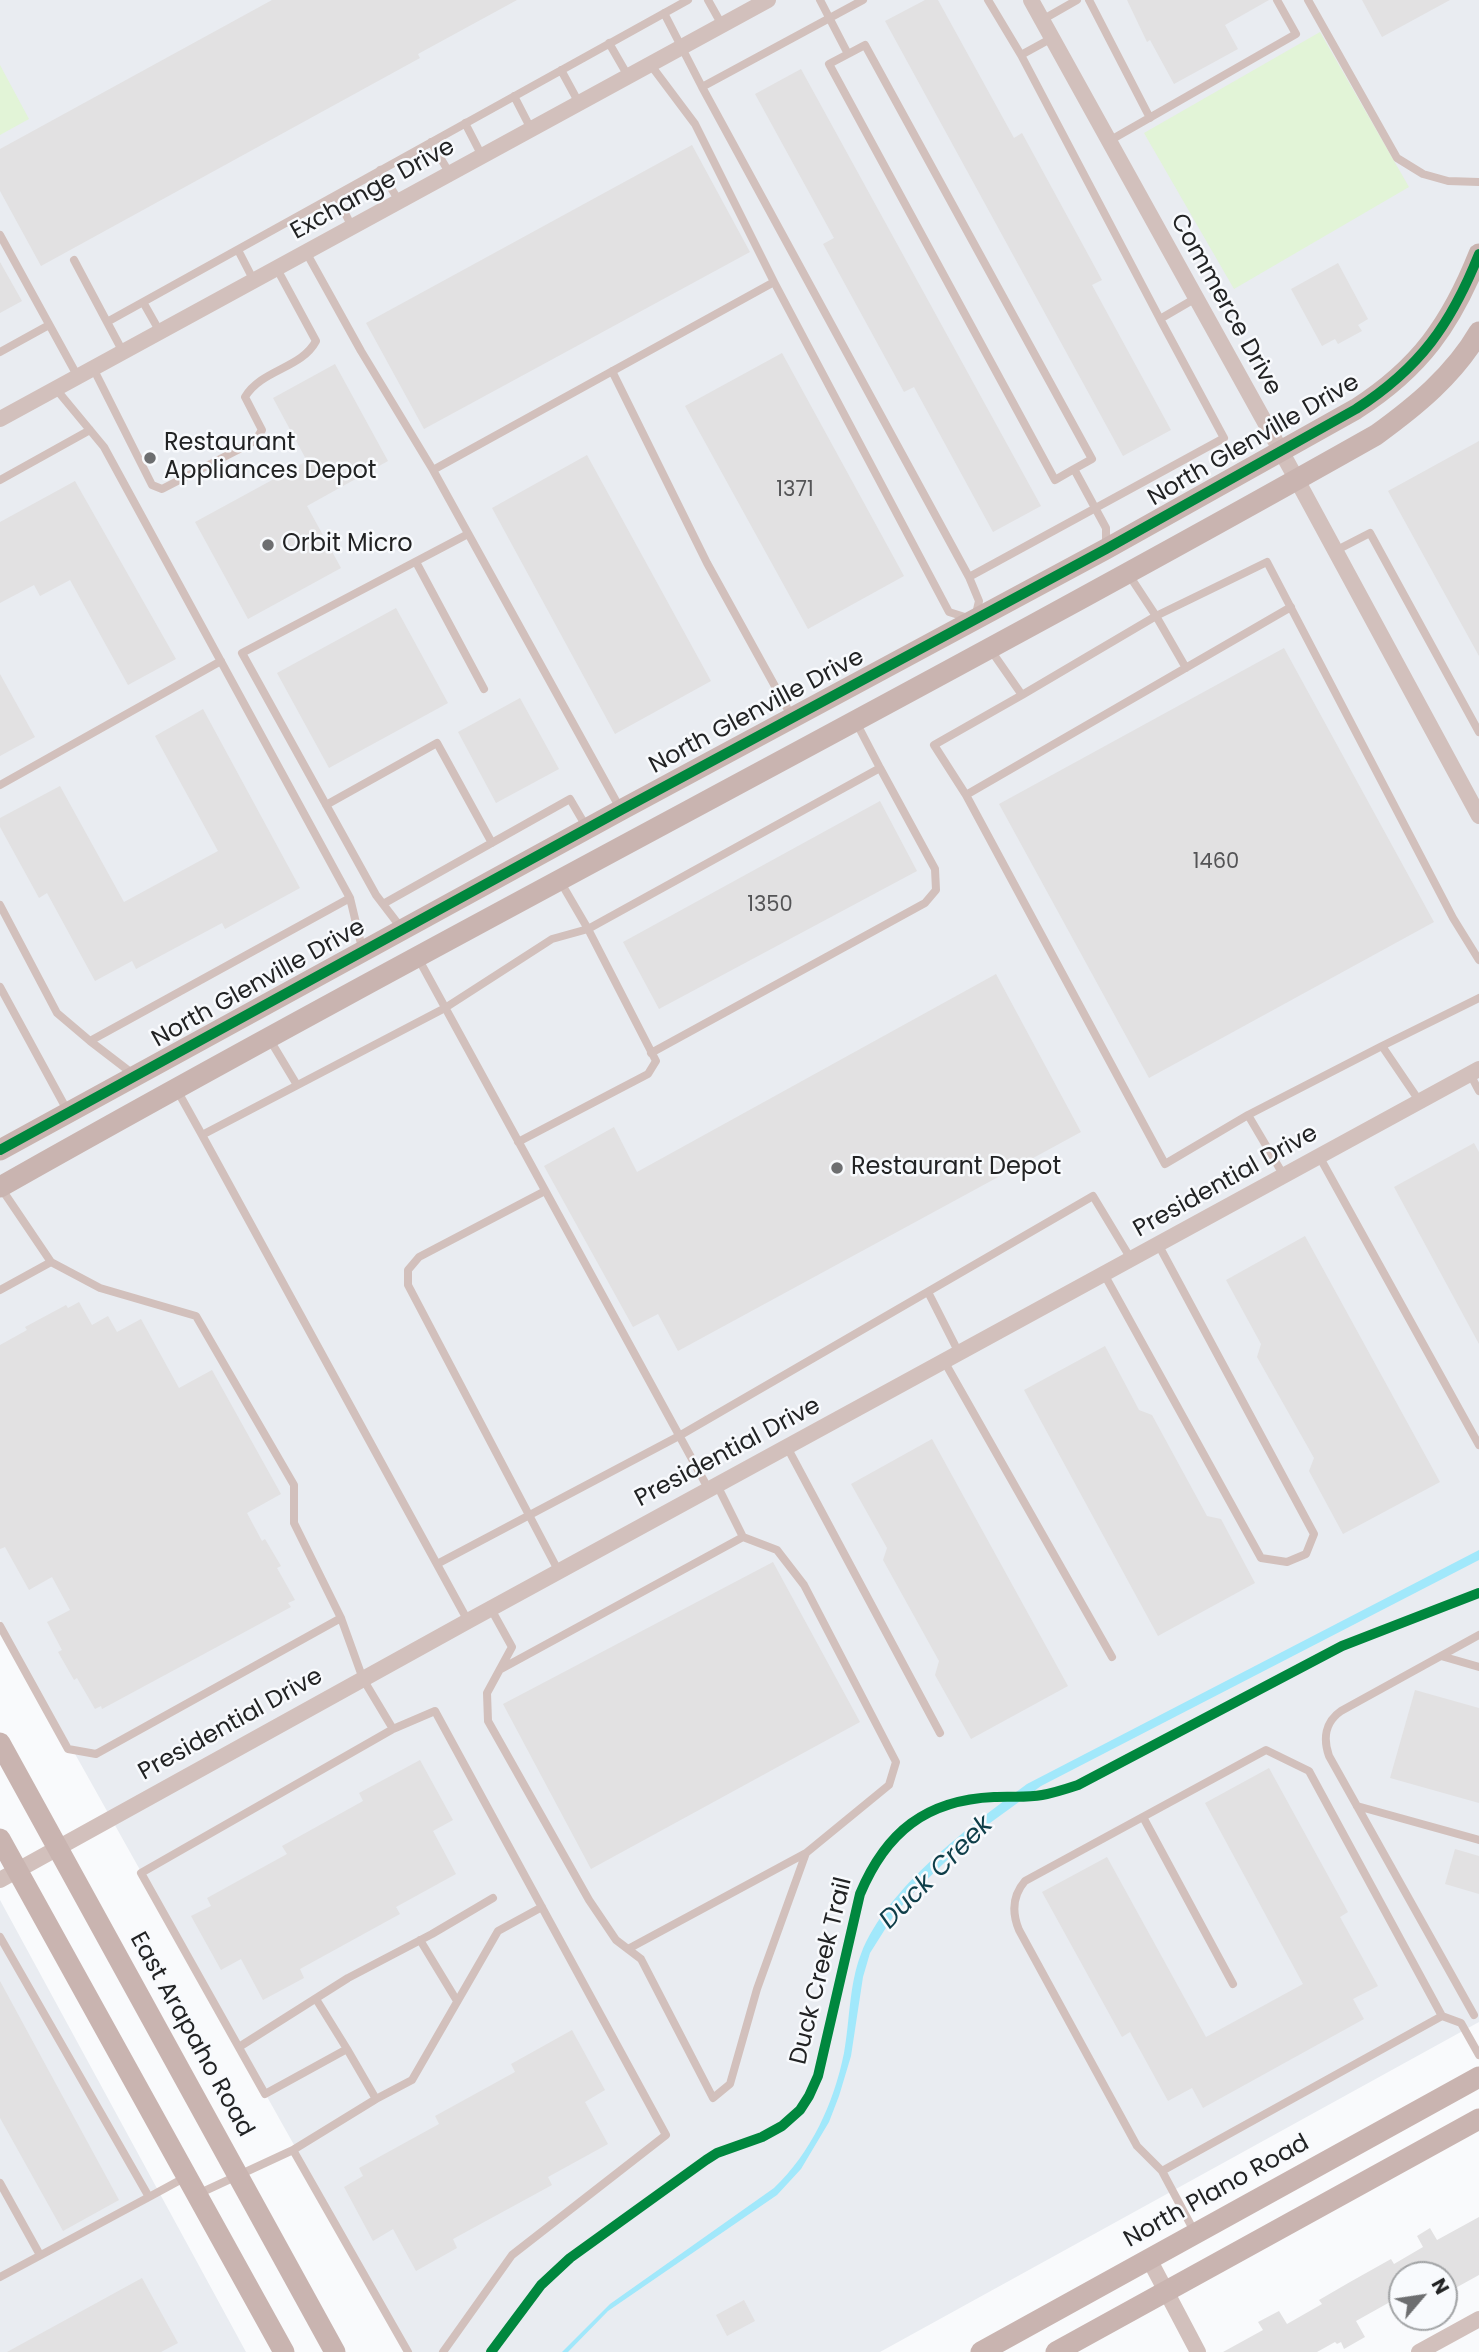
<!DOCTYPE html>
<html>
<head>
<meta charset="utf-8">
<style>
	body { margin:0 }
	#map { position:relative; width:1479px; height:2352px; overflow:hidden; background:#f9fafc; font-family:Poppins,sans-serif }
	canvas { display:block }
	.north { position:absolute; left:1388px; top:2261px; width:70px; height:70px; box-sizing:border-box; background:#f8fafd; border:2px solid #a2a4a6; border-radius:50%; rotate:61deg; font-size:19px; font-weight:700; line-height:28px; text-align:center; color:#222324 }
	.north::after { content:''; display:block; margin:auto; width:24px; height:32px; background:#6d6e70; clip-path:polygon(50% 0,100% 100%,50% 72%,0 100%) }
</style>
</head>
<body>
<div id="map">
<canvas width="1479" height="2352"></canvas>
<div class="north">N</div>
</div>
<script>
const c = document.querySelector('canvas').getContext('2d');
c.lineJoin = 'round';
function fillPath(path, color) { c.fillStyle = color; c.fill(path, 'evenodd'); }
function strokePath(path, color, width, dash) { c.strokeStyle = color; c.lineWidth = width; c.lineCap = dash ? 'butt' : 'round'; c.setLineDash(dash || []); c.stroke(path); }
function label(font, color, halo, rows, align = 'center') {
  c.font = font + ' Poppins,sans-serif'; c.lineWidth = 5; c.setLineDash([]); c.textBaseline = 'middle'; c.strokeStyle = halo; c.fillStyle = color; for (const [text, x, y, turn = 0] of rows) {
    c.save(); c.translate(x, y); c.rotate((+turn || 0) * Math.PI / 180); c.textAlign = isNaN(turn) ? turn : align; if (halo) c.strokeText(text, 0, 0); c.fillText(text, 0, 0); c.restore();
  }
}
fillPath(new Path2D(`
	M0,0H1479V2022L880,2352H410L0,1620Z
	M0,1900L246,2352H0Z`), '#e9ecf1');
fillPath(new Path2D(`
	M1320,32L1409,187L1234,289L1144,133Z
	M0,65L29,119L0,135Z`), '#e2f4d7');
fillPath(new Path2D(`
	M1479,1550V1560L1041,1786L972,1836L912,1894L894,1915L870,1953L863,1977L851,2056L839,2096L829,2122L801,2169L777,2195L608,2311L568,2352H562L610,2304L774,2188C811,2153 834,2103 844,2053C850,2020 849,1985 861,1954C887,1887 971,1825 1027,1784Z`), '#a1e8fb');
fillPath(new Path2D(`
	M272,0H517L418,54L420,58L41,266L0,191V149Z
	M925,0H938L1014,138L1022,133L1102,280L1092,285L1171,430L1123,456L885,21Z
	M1127,0H1269L1225,25L1238,49L1174,84L1150,40L1147,42Z
	M1362,0H1450L1382,37Z
	M801,69L1041,506L993,532L914,387L904,392L823,244L834,238L755,94Z
	M692,145L750,252L424,429L366,323Z
	M0,262L22,301L0,313Z
	M1338,263L1368,319L1358,325L1362,331L1338,344L1335,339L1322,346L1291,289Z
	M782,353L904,576L808,629L685,406Z
	M335,364L388,461L307,506L341,568L248,619L195,522L307,461L273,398Z
	M1479,441V656L1388,491Z
	M587,455L711,681L615,734L492,508Z
	M75,481L176,659L128,685L70,580L40,596L34,585L0,603V522Z
	M396,608L448,703L329,768L277,673Z
	M1284,648L1434,922L1149,1078L999,804Z
	M0,674L35,737L0,756Z
	M520,698L559,769L496,803L458,732Z
	M203,709L300,888L225,929L222,923L136,969L132,961L95,981L47,893L39,898L0,827V818L60,786L124,902L218,851L155,736Z
	M880,801L917,871L659,1009L623,942Z
	M996,974L1081,1132L678,1351L658,1314L633,1327L544,1166L614,1127L637,1172Z
	M1474,1143L1479,1152V1344L1394,1187Z
	M1305,1236L1440,1482L1343,1534L1309,1471L1314,1458L1257,1357L1261,1344L1226,1280Z
	M79,1302L92,1325L108,1316L117,1332L141,1319L179,1388L212,1370L281,1494L247,1513L262,1541L265,1539L281,1566L277,1568L295,1600L288,1603L291,1607L102,1709L101,1706L95,1709L77,1678L74,1680L58,1652L62,1650L47,1622L70,1610L52,1577L29,1590L5,1547L0,1549V1345L27,1330L25,1327L66,1305L68,1308Z
	M1105,1346L1139,1410L1152,1415L1207,1516L1221,1519L1255,1583L1158,1636L1024,1390Z
	M932,1439L1068,1686L971,1739L935,1675L939,1661L883,1560L887,1548L851,1484Z
	M773,1562L860,1722L591,1869L503,1704Z
	M1415,1690L1479,1708V1803L1390,1778Z
	M420,1760L453,1820L433,1831L456,1874L396,1907L400,1914L300,1969L304,1978L263,2000L241,1959L221,1970L191,1916L211,1906L207,1898L287,1854L282,1846L363,1801L359,1793Z
	M1269,1768L1348,1912L1340,1917L1378,1986L1353,1999L1364,2019L1203,2108L1192,2088L1168,2101L1130,2032L1122,2037L1042,1892L1107,1857L1206,2037L1303,1984L1205,1803Z
	M1455,1849L1479,1856V1894L1445,1884Z
	M0,1981L119,2200L63,2231L0,2118Z
	M572,2030L605,2090L585,2102L608,2144L548,2177L552,2185L453,2239L457,2248L416,2271L393,2229L373,2241L344,2187L363,2176L359,2168L439,2124L435,2116L515,2072L511,2064Z
	M1479,2217V2275L1450,2291L1444,2280V2275H1402V2323L1390,2302L1356,2321L1365,2337L1344,2349L1341,2342L1337,2344L1335,2342L1317,2352H1223L1263,2330L1258,2322L1279,2311L1287,2324L1322,2304L1319,2300L1350,2282L1391,2259L1394,2264L1423,2247L1417,2236L1430,2228L1437,2240Z
	M142,2278L178,2343L161,2352H7Z
	M744,2300L755,2321L727,2336L716,2315Z`), '#e2e1e2');
strokePath(new Path2D(`
	M708,0L722,25
	M820,0L848,54L829,64L1055,480L1074,469L1106,528V546
	M863,0L702,87L969,577L979,601L976,614
	M988,0L1021,55L1052,38
	M1089,0L1150,118
	M1308,0L1397,158L1423,174L1448,181L1479,182
	M664,13L702,87
	M1042,20L1077,0
	M609,43L628,76
	M848,54L865,45L1092,459L1074,469
	M1021,55L1160,319
	M561,70L579,103
	M514,96L531,129
	M465,123L482,156
	M1109,141L1296,34L1277,0
	M431,142L450,174
	M380,170L399,201
	M336,195L352,227
	M0,235L78,377
	M238,250L254,281
	M306,252L361,351L433,470L774,282L695,124L650,64
	M74,260L107,322L688,0
	M774,282L949,612L968,618
	M143,302L160,332
	M107,322L123,352
	M0,352L49,325
	M93,368L152,485L162,489L255,441L262,430L245,397C262,369 301,369 316,341L277,269
	M612,371L707,563L792,717
	M56,389L104,447L350,898L362,948
	M433,470L621,810
	M0,480L90,430
	M1335,551L1370,533L1479,732
	M416,562L484,689
	M969,577L1224,438L1160,319L1196,298
	M990,649L1022,695L934,745L966,795L1165,1164L1248,1115L1284,1176
	M1186,668L1156,616L1267,562L1453,918L1479,960
	M1022,695L1156,616L1129,575
	M0,785L221,661
	M966,795L1291,607
	M326,805L437,743L492,843
	M383,904L570,799L587,828
	M0,905L57,1013L90,1041
	M402,929L376,895L242,653L468,534
	M418,958L709,1490
	M0,987L67,1110
	M270,1040L297,1085
	M651,1053L925,903L936,890L935,869L880,768
	M133,1074L90,1041L350,898
	M1470,1074L1479,1091
	M177,1090L202,1135L445,1008L552,939L588,929L880,768L856,722
	M1420,1102L1382,1046L1479,998
	M1248,1115L1382,1046
	M202,1135L468,1621
	M518,1142L648,1074L656,1061L588,929L560,881
	M1319,1156L1479,1445
	M1,1188L51,1262L100,1288L196,1316L294,1485V1523L341,1618L363,1679L393,1729L141,1873L265,2094L347,2049L376,2099L293,2150L198,2194
	M545,1191L419,1257L408,1270V1285L559,1572
	M1104,1274L1261,1558L1287,1562L1306,1554L1314,1534L1158,1244
	M0,1290L51,1262
	M928,1292L959,1353
	M944,1361L1112,1657
	M787,1447L940,1733
	M437,1564L679,1436L1093,1196L1131,1259
	M491,1609L512,1647L487,1693L488,1721L589,1900L616,1940L641,1959L713,2098L730,2084L757,1989L806,1853L889,1785L896,1762L804,1585L777,1550L743,1537L717,1485
	M0,1626L68,1749L96,1754L341,1618
	M1441,1656L1479,1667
	M501,1669L743,1537
	M393,1729L435,1711L666,2135L512,2255L443,2352
	M1357,1806L1479,1840
	M1143,1817L1233,1984
	M0,1937L149,2197L184,2178
	M420,1940L457,2001
	M628,1949L806,1853
	M316,1999L347,2049
	M1474,2015L1329,1756C1323,1739 1325,1722 1341,1711L1479,1635
	M239,2047L348,1978L432,1934L493,1898
	M376,2099L412,2080L498,1931L542,1907
	M293,2150L408,2352
	M1162,2171L1442,2016
	M0,2183L40,2255
	M1194,2231L1162,2171L1137,2146L1131,2135L1019,1930C1012,1913 1012,1896 1025,1881L1266,1750L1309,1771L1442,2016L1461,2023L1479,2055
	M0,2277L149,2197`), '#d2c0bc', 8);
strokePath(new Path2D(`
	M1031,0L1297,480L1479,816
	M0,419L768,0
	M0,1880L468,1621L1479,1069
	M1149,2259L1198,2352
	M1419,2352L1479,2319`), '#d2c0bc', 16);
strokePath(new Path2D(`
	M0,1150L621,810L1106,549L1356,409C1420,368 1451,324 1479,254
	M0,1187C455,930 921,692 1376,435C1416,406 1454,375 1479,332
	M0,1743L335,2352
	M0,1839L284,2352
	M981,2352L1479,2077
	M1056,2352L1479,2119`), '#c9b4b0', 21);
strokePath(new Path2D(`
	M0,1150L621,810L1106,549L1356,409C1420,368 1451,324 1479,254
	M491,2352L541,2285L570,2258L706,2160L717,2153L762,2137L782,2126L800,2110L809,2096L818,2076L860,1894C886,1832 926,1800 994,1797C1010,1796 1026,1798 1042,1795C1054,1793 1066,1789 1078,1785L1342,1646L1479,1593`), '#00873e', 10);
for (const [x, y, r, color] of [
	[150,458,7,"#6d6e70"],
	[268,545,7,"#6d6e70"],
	[837,1168,7,"#6d6e70"]
]) { const dot = new Path2D(); dot.arc(x, y, r, 0, 2 * Math.PI); c.fillStyle = color; c.fill(dot); strokePath(dot, '#f8fafd', 2.5); }
label('21px', '#545456', null, [
	["1371",795,491],
	["1460",1216,863],
	["1350",770,906]
]);
label('24px', '#222324', '#f8fafd', [
	["Exchange Drive",373,190,-29],
	["Commerce Drive",1225,305,61],
	["North Glenville Drive",1254,441,-30],
	["North Glenville Drive",757,712,-28],
	["North Glenville Drive",259,984,-29],
	["Presidential Drive",1226,1182,-29],
	["Presidential Drive",728,1453,-28],
	["Presidential Drive",231,1725,-29],
	["Duck Creek Trail",822,1971,-76],
	["East Arapaho Road",191,2035,61],
	["North Plano Road",1217,2192,-29]
]);
label('24px', '#222324', '#f8fafd', [
	["Restaurant",164,444],
	["Appliances Depot",164,472],
	["Orbit Micro",282,545],
	["Restaurant Depot",851,1168]
], 'left');
label('italic 26px', '#0e3e49', '#f8fafd', [
	["Duck Creek",937,1873,-45]
]);
</script>
</body>
</html>
